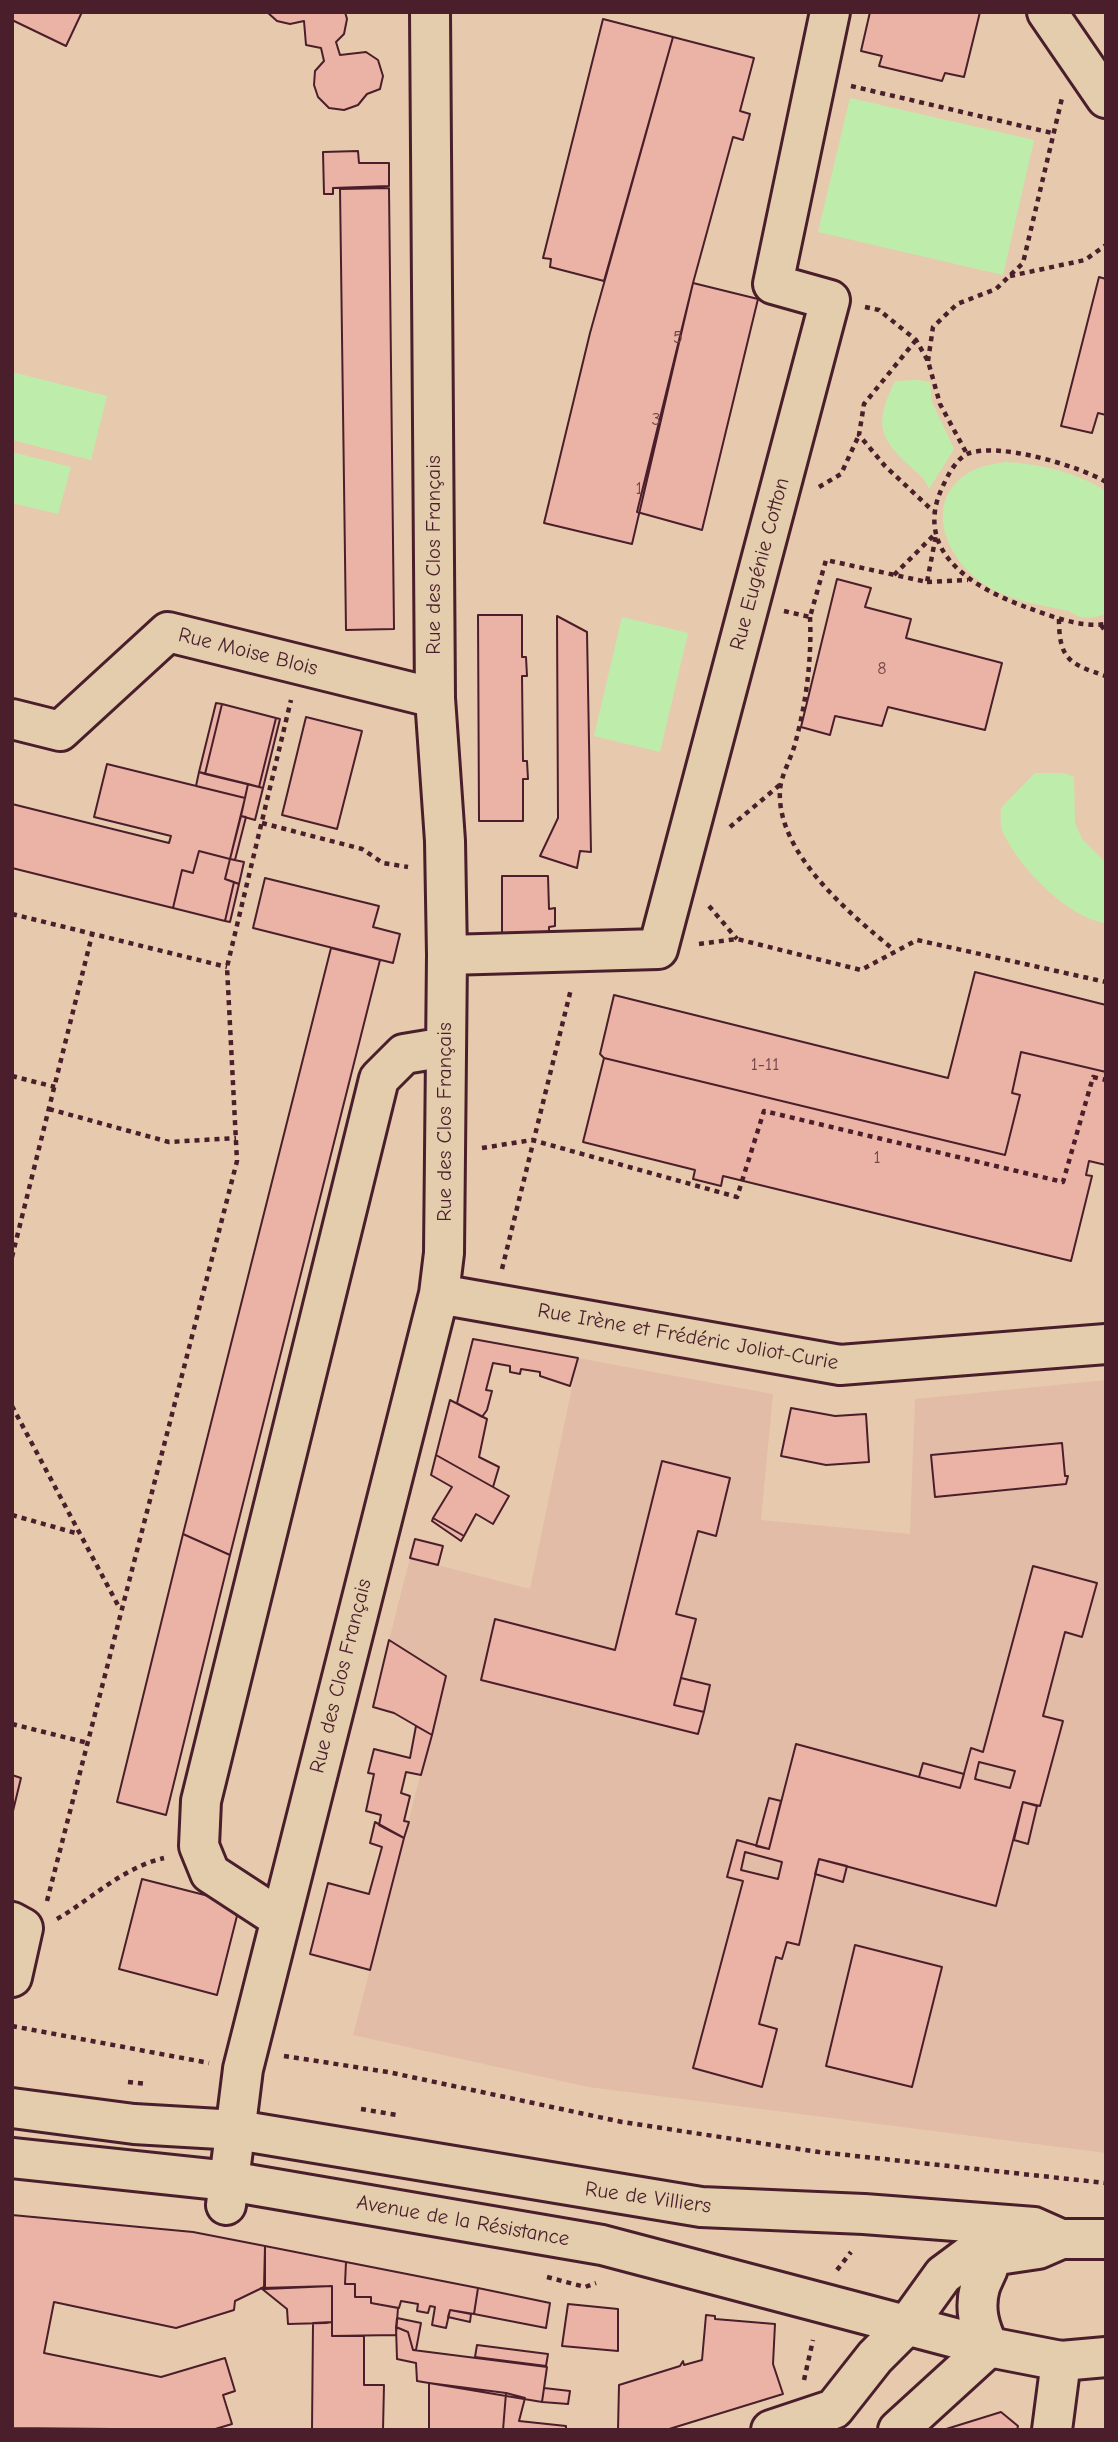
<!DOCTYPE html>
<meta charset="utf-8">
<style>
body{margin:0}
#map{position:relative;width:1118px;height:2442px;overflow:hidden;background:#e7caad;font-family:"Comic Neue",sans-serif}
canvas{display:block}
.frame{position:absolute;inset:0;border:14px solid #4a1f2b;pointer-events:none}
</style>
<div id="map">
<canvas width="1118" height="2442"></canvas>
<div class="frame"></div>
</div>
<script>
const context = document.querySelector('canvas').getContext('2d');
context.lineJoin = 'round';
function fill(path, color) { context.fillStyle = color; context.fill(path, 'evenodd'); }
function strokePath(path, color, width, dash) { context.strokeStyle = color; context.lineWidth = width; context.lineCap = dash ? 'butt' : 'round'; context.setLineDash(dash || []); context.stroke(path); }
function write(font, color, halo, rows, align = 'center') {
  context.font = font + ' "Comic Neue",sans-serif'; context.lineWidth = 6; context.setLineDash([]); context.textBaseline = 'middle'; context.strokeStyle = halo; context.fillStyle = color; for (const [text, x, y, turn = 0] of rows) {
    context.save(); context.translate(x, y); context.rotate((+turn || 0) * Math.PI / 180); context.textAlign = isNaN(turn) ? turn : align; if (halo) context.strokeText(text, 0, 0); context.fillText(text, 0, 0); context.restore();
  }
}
fill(new Path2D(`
 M578,1358L773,1394L761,1520L910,1534L915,1399L1106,1380V2153L588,2087L353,2035L446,1676L389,1640L410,1558L530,1589Z`), '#e2bca6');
fill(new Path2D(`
 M850,98L1034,140L1003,275L818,232Z
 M12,372L107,396L91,460L12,440Z
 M917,380L930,382L932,402L954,449L929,489C926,480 919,474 912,468C877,437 875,423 895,381Z
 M12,452L71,467L58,514L12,503Z
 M1006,462C1040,464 1078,473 1106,491V614C1092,618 1082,621 1069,611C1042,605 1011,601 987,586C947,562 920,501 970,472C980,466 994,464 1006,462Z
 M622,617L688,633L660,752L594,736Z
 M1035,773H1064L1074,777L1075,823L1082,839L1106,863V923C1068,919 1016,864 1002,830C1000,824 1001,815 1001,808Z`), '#beedab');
const building = new Path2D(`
 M12,12H82L66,46L12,20Z
 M267,12H345L347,19L344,34L336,42L340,55L366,52L378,60L383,76L380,89L367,94L358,105L344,110L329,108L318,97L314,85L315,71L324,61L321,48L306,45L304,21L290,24L277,21Z
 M870,12H980L964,77L945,73L942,81L879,66L882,56L861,51Z
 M603,19L673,37L604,281L550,267L551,259L543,258Z
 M673,37L754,58L740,111L750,114L743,140L733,137L693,283L632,544L544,523L590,333Z
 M358,151L359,163H389V186L333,188V194H324L323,152Z
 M389,188L394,629L346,630L340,189Z
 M1099,277L1106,279V415L1098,413L1092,433L1061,426Z
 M693,283L758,299L702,530L637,512Z
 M837,579L871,588L865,607L911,619L906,638L1002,663L985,730L888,707L882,726L835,716L830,735L801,727Z
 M478,615H522V657H526L527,676H522L523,761H527L528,779H523V821H479Z
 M557,616L587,632L591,852L580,851L577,868L540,856L558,818Z
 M216,703L222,704L205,774L199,772Z
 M222,704L276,718L259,787L205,774Z
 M306,717L362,731L337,829L282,815Z
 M276,718L280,719L263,788L259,787Z
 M107,764L245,798L230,859L199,851L193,873L182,870L173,908L12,868V804L169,843L171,836L94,817Z
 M199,772L248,784L245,798L196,786Z
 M248,784L263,788L255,820L241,816Z
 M241,816L246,817L235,860L230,859Z
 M199,851L230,859L225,879L234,882L225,921L173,908L182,870L193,873Z
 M230,859L244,862L239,884L225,879Z
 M502,876H548L549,909L555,908V926L549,927V939L502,940Z
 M265,878L379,906L373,927L400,934L393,963L253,928Z
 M234,882L239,884L230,922L225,921Z
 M331,948L380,960L230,1555L183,1534Z
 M975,972L1106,1005V1072L1021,1052L1012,1093L1020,1095L1005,1155L604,1058L600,1054L614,995L948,1078Z
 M1021,1052L1106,1072V1165L1089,1161L1086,1175L1092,1176L1071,1261L723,1176L721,1186L693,1179L695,1170L583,1142L604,1058L1005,1155L1020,1095L1012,1093Z
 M473,1339L578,1358L570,1386L540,1376V1372L521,1369L520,1374L510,1372V1366L493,1363L486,1390L492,1391L487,1410L482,1417L457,1403Z
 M450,1400L487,1419L479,1457L499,1467L493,1487L436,1455Z
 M791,1408L835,1416L866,1414L869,1462L826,1465L781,1456Z
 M1062,1443L1065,1476H1068L1066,1484L935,1497L931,1455Z
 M436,1455L509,1496L493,1524L476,1514L464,1536L433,1518L452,1487L431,1475Z
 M662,1461L730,1478L716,1536L698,1531L676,1614L696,1619L674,1705L704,1712L698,1734L481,1680L495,1619L615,1650Z
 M433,1518L464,1536L461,1541L432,1521Z
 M183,1534L230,1555L166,1815L117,1802Z
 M415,1539L443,1546L438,1565L410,1558Z
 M1033,1566L1097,1583L1082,1637L1065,1632L1043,1716L1063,1721L1040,1806L1023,1802L996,1906L819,1859L799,1945L787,1942L782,1959L776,1957L759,2024L777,2029L762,2087L693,2068L743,1881L727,1877L737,1840L769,1849L796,1744L960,1788L971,1748L983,1752ZM979,1762L1015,1771L1010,1788L975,1779ZM745,1852L782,1862L778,1879L741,1870Z
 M389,1640L446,1676L432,1735L394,1713L373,1707Z
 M681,1678L710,1685L704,1712L674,1705Z
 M416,1726L432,1735L421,1775L406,1772L401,1793L410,1796L404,1821L409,1822L404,1838L379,1825L381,1815L366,1811L374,1774L368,1773L374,1749L410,1758Z
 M923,1763L964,1774L960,1788L919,1777Z
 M12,1775L21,1778L12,1815Z
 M769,1798L781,1801L769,1849L756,1846Z
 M1023,1802L1037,1806L1028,1844L1014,1840Z
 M375,1822L404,1838L370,1970L310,1954L328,1883L369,1894L382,1847L370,1843Z
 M819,1859L847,1866L843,1882L815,1874Z
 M142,1879L240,1904L217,1995L119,1969Z
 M855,1945L942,1967L912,2087L826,2066Z
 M12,2215L193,2232L265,2246L264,2287L235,2301L234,2310L176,2328L54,2302L44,2353L161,2377L225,2358L235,2391L223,2395L232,2424L212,2430L12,2428Z
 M265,2246L346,2262L345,2284H355V2297H371V2303L398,2308L396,2335L332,2336V2286L265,2289Z
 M346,2262L478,2288L474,2314L450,2310L446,2328L432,2325L435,2307L430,2306L428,2313L417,2311L418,2304L401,2301L399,2308L371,2303V2297H355V2284H345Z
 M332,2286V2322L326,2323L288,2324L287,2309L261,2288Z
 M478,2288L550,2303L546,2328L474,2314Z
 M568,2304L618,2309V2351L562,2346Z
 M450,2310L471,2314L470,2322L448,2317Z
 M706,2315L715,2316V2319L775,2324L773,2364L783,2394L666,2430H618L619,2385L680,2366L683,2361L684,2365L702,2360Z
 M397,2318L421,2323L416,2350H413L408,2332L396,2327Z
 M332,2322V2336H364V2385H384L383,2430H312L313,2323Z
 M396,2327L408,2332L413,2350L547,2367L542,2402L417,2381L416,2363L397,2359Z
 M477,2345L548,2354L546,2366L475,2357Z
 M429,2383L506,2393L503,2430H429Z
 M544,2388L570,2391L568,2404L542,2402Z
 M506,2393L525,2398L519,2421L566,2426V2430H503Z
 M1001,2412L1018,2426L1017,2430H943Z`);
fill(building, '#ebb3a5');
strokePath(building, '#4a1f2b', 2);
const minor = new Path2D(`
 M1047,12L1106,98
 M12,719L60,731L168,632L435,698
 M447,955L658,949L830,300L773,284L830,12
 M439,1294L840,1365L1106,1344
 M279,1918L210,1873L199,1846L201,1801L379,1079L404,1054L446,1047
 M12,1922L23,1928L12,1977
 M226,2205L243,2069L439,1294L444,1253L447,955L445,841L435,698L430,12
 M771,2430L834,2409L875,2357L907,2325L943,2275L974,2252L991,2256
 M898,2430L989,2347
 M1052,2430L1061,2361`);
const major = new Path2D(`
 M12,2108L134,2124L237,2130L701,2207L864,2214L1034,2227L1061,2239
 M12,2158L229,2181L602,2245L989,2347L1061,2361L1106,2357
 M989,2347C979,2327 974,2309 980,2287C984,2275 990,2269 991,2256L1038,2249L1061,2239H1106`);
strokePath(minor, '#4a1f2b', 44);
strokePath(major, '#4a1f2b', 44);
strokePath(new Path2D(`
 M851,86L1052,133
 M1010,276L1085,260L1106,245
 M865,307L879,310L916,340L928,361L940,404L967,454
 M916,340L864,404L859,435L885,466L933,511
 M928,361L933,327L957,304L996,289L1023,263L1062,98
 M1106,482C1079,466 997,441 967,454C955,460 947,477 942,488C913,551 972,587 1023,606C1048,615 1079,628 1106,624
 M819,487L841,474L859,435
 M894,575L936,533
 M927,582L968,580
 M784,611L810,617L826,560L927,582L936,535
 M810,617C812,659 806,704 795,744C791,759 781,775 780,790C776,853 850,914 894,950
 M1059,619C1059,659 1069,664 1106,676
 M1101,625L1106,632
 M262,823L362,849L383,863L408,867
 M730,827L782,783
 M709,906L737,939
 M12,914L227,967
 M699,944L737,939L861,970L917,940L1106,982
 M12,1076L55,1087
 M49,1109L169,1142L236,1138
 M482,1148L532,1140L737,1197L764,1111L1063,1182L1093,1077L1106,1080
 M12,1257L92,935
 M502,1269L571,989
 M12,1406L120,1609
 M12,1515L79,1534
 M12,1724L88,1743
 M47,1901L237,1161L227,967L291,700
 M57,1919C93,1898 122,1868 164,1858
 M12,2026L209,2063
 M284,2056L388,2072L622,2122L819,2152L1106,2183
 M128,2082L147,2084
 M361,2109L397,2115
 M837,2270L851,2252
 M547,2277L585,2287L596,2283
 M804,2380L813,2340`), '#4a1f2b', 4.5, [5, 5]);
strokePath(minor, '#e4cdad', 38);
strokePath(major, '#e4cdad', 38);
write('18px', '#72444a', null, [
 ["5",678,338],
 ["3",656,420],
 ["1",639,489],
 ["8",882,669],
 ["1-11",765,1065],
 ["1",877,1158]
]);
write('21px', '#4a1f2b', '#e4cdad', [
 ["Rue des Clos Français",434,555,-90],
 ["Rue Eugénie Cotton",760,564,-75],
 ["Rue Moise Blois",248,652,14],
 ["Rue des Clos Français",445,1122,-90],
 ["Rue Irène et Frédéric Joliot-Curie",688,1337,10],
 ["Rue des Clos Français",341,1676,-76],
 ["Rue de Villiers",648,2198,8],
 ["Avenue de la Résistance",463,2221,10]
]);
</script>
